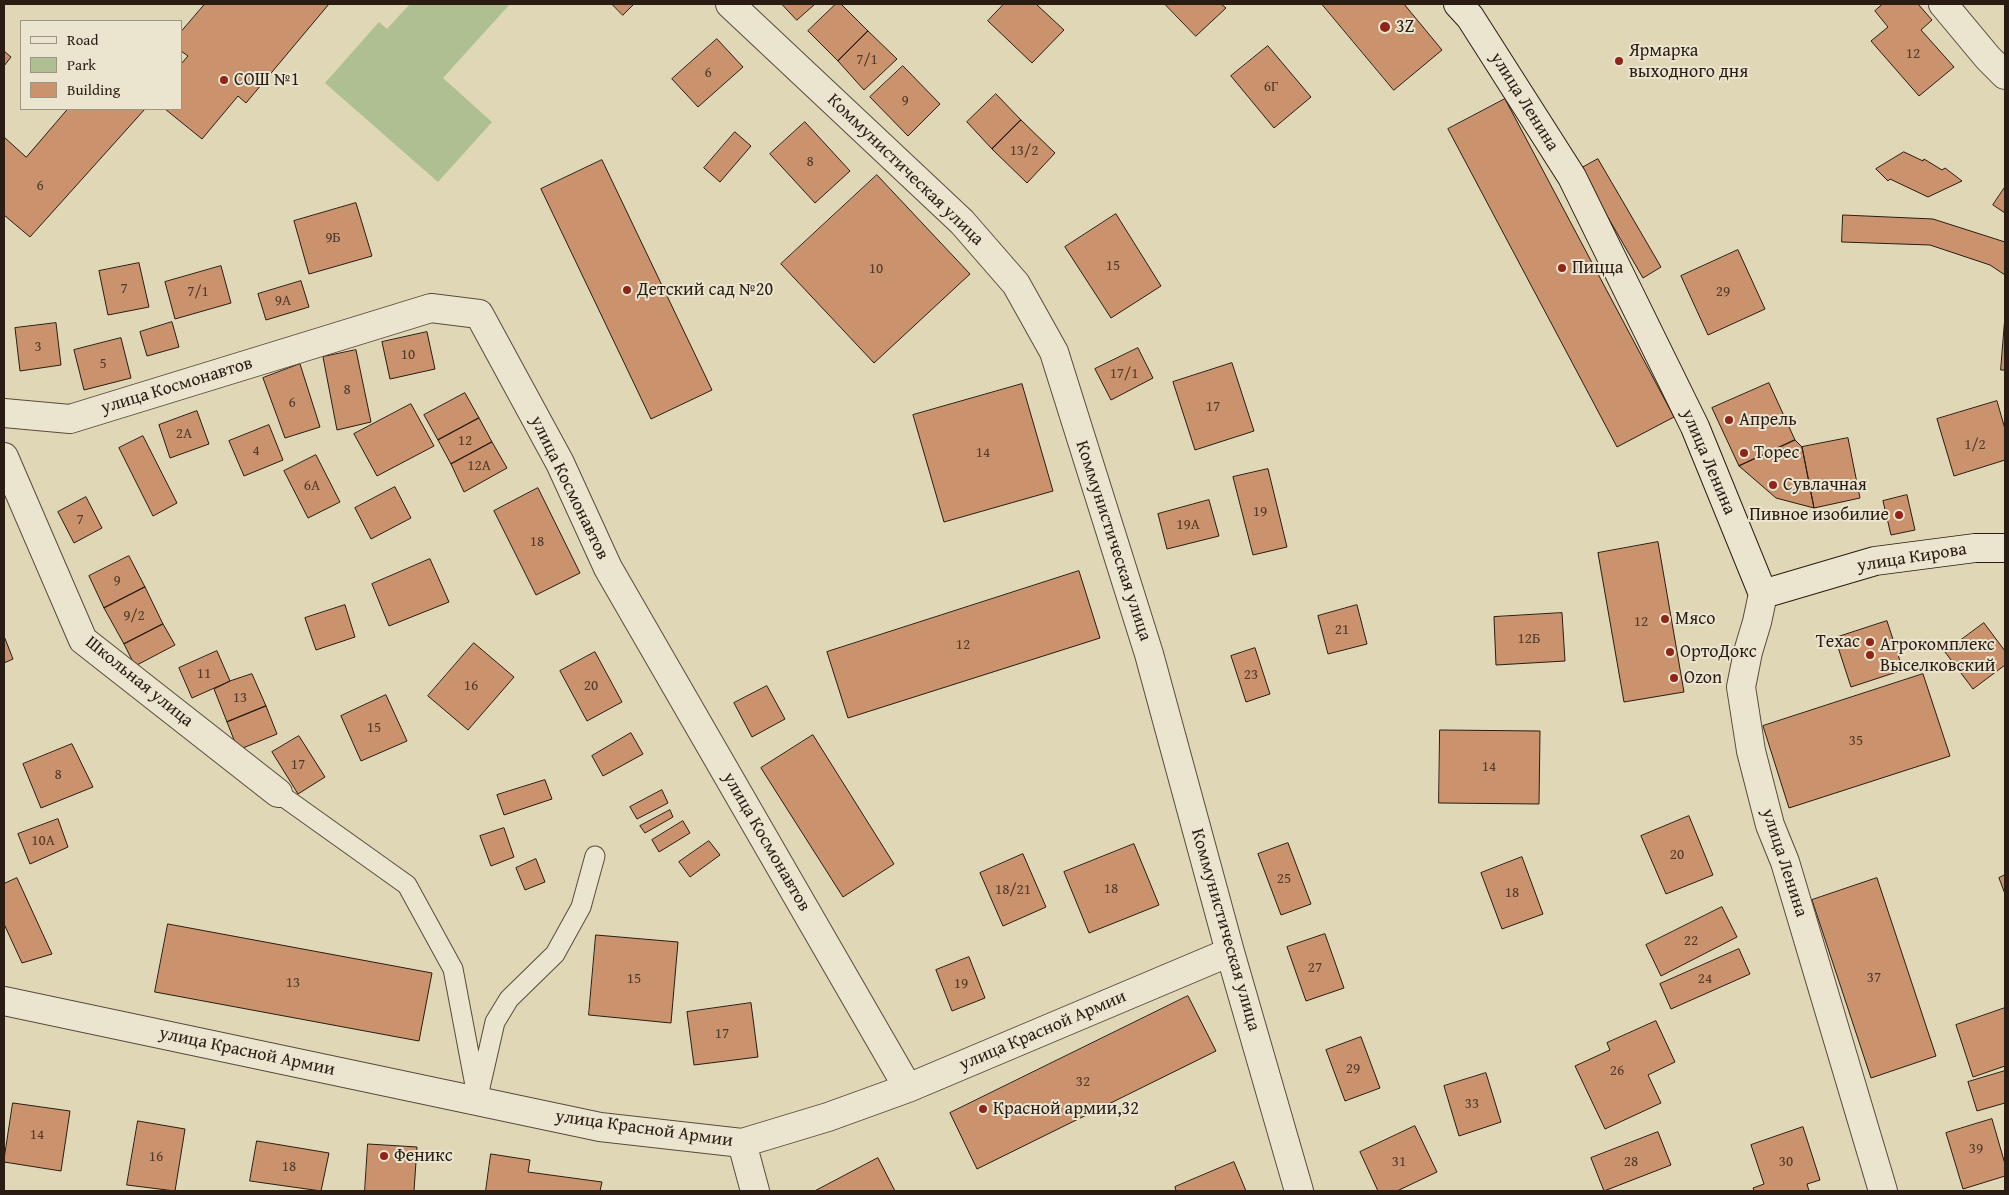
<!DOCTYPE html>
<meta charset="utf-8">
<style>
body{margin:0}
#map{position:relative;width:2009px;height:1195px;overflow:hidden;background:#e0d7b6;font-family:"Gentium Book Plus",serif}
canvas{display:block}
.frame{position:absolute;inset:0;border:5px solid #2a1c13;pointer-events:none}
.legend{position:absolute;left:20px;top:20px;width:162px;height:90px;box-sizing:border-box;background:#ebe5d0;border:1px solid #9e9584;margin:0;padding:6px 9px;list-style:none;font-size:15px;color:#2a1c13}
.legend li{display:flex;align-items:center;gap:10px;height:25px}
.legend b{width:25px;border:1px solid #9e9584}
</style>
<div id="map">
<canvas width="2009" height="1195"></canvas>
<div class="frame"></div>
<ul class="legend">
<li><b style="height:6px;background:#ebe5d0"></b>Road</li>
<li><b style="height:14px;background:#aebf91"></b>Park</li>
<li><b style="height:14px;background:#ca936d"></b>Building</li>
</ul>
</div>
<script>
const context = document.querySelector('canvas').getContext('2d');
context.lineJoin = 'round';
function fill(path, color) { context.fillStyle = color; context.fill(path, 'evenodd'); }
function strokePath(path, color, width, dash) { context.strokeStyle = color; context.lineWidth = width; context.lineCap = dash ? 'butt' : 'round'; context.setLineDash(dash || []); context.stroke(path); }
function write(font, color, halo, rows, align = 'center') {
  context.font = font + ' "Gentium Book Plus",serif'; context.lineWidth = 4; context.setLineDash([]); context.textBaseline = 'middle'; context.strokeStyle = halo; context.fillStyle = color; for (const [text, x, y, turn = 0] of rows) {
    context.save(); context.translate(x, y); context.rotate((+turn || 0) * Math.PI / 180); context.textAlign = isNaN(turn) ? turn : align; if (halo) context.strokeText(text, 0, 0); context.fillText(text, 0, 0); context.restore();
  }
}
fill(new Path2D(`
 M410,4H510L443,78L492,122L438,182L325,83L379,22L387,29Z`), '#aebf91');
const building = new Path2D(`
 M205,4H329L246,103L238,96L202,139L165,109H181V64L188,56L181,51V32Z
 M612,4H634L623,15Z
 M782,4H815L797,20Z
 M836,4H841L868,31L838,61L808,31Z
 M1004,4H1036L1064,30L1032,63L988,21Z
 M1165,4H1221L1226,8L1196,36Z
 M1322,4H1404L1442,50L1394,90Z
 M1883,4H1918L1932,20L1921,30L1954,67L1919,96L1871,41L1888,27L1875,11Z
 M868,31L897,59L864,90L838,61Z
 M717,39L743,67L698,107L672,79Z
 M1268,46L1311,97L1274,128L1231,76Z
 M4,51L11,57L4,66Z
 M903,66L940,104L908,136L870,97Z
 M996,94L1021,120L992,149L967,122Z
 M1505,99L1674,417L1617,447L1448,129Z
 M68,109H145L30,237L4,215V137L26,157Z
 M1021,120L1055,153L1027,183L992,149Z
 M805,122L850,171L815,203L770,154Z
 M735,132L751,146L720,182L704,168Z
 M1904,152L1923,161L1924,159L1942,170L1945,168L1962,181L1928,197L1890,179L1888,181L1876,169Z
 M1598,159L1661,267L1643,278L1580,169Z
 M602,160L712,390L651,419L541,189Z
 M877,175L970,274L874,363L781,264Z
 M2005,187V213L1993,205Z
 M356,203L372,256L309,274L294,221Z
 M1116,214L1161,286L1111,318L1065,247Z
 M1843,215L1933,219L2005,242V275L1990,265L1930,245L1842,242Z
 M1738,250L1765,309L1708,335L1681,276Z
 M139,263L149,307L108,315L99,271Z
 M221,266L231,303L175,319L165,282Z
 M301,281L309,307L266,320L258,294Z
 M2005,316V370H2001Z
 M172,322L179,347L147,356L140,332Z
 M56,323L61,365L20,371L15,328Z
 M427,332L435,369L390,379L382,342Z
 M121,338L131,378L84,390L74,350Z
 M1138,348L1153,378L1111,400L1095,369Z
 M356,350L371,422L337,430L323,357Z
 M1232,363L1254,431L1195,450L1173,382Z
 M300,364L320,427L285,438L263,378Z
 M1769,383L1795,440L1739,466L1712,408Z
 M1022,384L1053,491L944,522L913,415Z
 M465,393L479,418L438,440L424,415Z
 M1997,401L2005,429V460L1954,476L1937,419Z
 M411,404L434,446L377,476L354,434Z
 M197,411L209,444L170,458L159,425Z
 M479,418L492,442L451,464L438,440Z
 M269,425L283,460L244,476L229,441Z
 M143,436L177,503L153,516L119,448Z
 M1848,438L1860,498L1814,508L1802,447Z
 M1795,440L1802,447L1814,508L1776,498L1739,466Z
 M492,442L507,468L464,492L451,464Z
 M316,455L340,502L308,518L284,471Z
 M1268,469L1287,547L1253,555L1233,477Z
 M395,487L411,518L371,539L355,508Z
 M538,488L580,573L536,595L494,511Z
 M1907,495L1915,530L1891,535L1883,501Z
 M86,497L102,528L74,543L58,512Z
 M1209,500L1219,536L1167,549L1158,514Z
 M1658,542L1684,692L1624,702L1598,553Z
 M129,556L145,587L104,608L89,576Z
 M430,559L449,602L389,626L372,584Z
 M1079,571L1100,638L848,718L827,652Z
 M145,587L163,624L124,644L104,608Z
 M345,605L355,637L316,650L305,618Z
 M1357,605L1367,644L1328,654L1318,616Z
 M1562,613L1565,661L1496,665L1494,617Z
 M1887,621L1903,670L1851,687L1835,638Z
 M1984,623L2005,651V665L1973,689L1945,652Z
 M163,624L175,645L135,666L124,644Z
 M4,636L13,659L4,663Z
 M474,643L514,677L468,730L428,696Z
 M1255,648L1270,694L1246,702L1231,656Z
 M217,651L230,681L192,698L179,668Z
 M595,652L622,702L587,721L560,671Z
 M252,674L266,706L227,722L214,689L230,681Z
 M1923,674L1950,756L1789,808L1763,726Z
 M767,686L785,719L752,737L734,703Z
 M386,695L407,741L361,761L341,716Z
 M266,706L277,734L238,750L227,722Z
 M1440,730L1540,731L1539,804L1439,803Z
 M631,733L643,754L603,776L592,756Z
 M813,735L894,864L843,897L761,768Z
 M299,736L325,777L298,794L272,752Z
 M72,744L93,787L41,808L23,764Z
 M545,780L552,799L504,815L497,795Z
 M662,790L668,803L637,819L630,807Z
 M670,810L673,817L645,833L640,826Z
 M1689,816L1713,875L1666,894L1641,836Z
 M58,819L68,847L30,864L18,834Z
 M683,821L690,833L659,852L652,840Z
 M504,828L514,857L491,866L480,836Z
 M709,841L720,855L690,877L679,862Z
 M1288,843L1311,904L1281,915L1258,854Z
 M1134,844L1159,905L1089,933L1064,872Z
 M1023,854L1046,907L1003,926L980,873Z
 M1522,857L1543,914L1502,929L1481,873Z
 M536,859L545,882L525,890L516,868Z
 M2005,875V894L1999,878Z
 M17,878L52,954L22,963L4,924V884Z
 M1877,878L1936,1056L1871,1078L1812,900Z
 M1722,907L1737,937L1661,976L1646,945Z
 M168,924L432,973L419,1041L155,992Z
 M1325,934L1344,988L1306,1001L1287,947Z
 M596,935L678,942L671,1023L589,1015Z
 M1739,949L1750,974L1671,1009L1660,984Z
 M969,957L985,998L952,1011L936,970Z
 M1188,996L1216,1051L977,1169L950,1113Z
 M751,1003L758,1057L694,1065L687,1012Z
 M2005,1008V1066L1973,1077L1956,1025Z
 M1656,1021L1675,1062L1648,1075L1661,1103L1605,1129L1575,1066L1610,1050L1607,1043Z
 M1361,1037L1380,1088L1345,1101L1326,1050Z
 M2005,1071V1103L1977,1111L1968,1082Z
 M1486,1073L1501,1122L1459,1136L1444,1086Z
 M13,1103L70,1111L61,1171L4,1162Z
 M1992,1119L2005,1164V1176L1963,1189L1946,1133Z
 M138,1121L185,1129L175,1191L127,1185Z
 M1415,1126L1437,1172L1397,1191H1378L1360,1152Z
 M1803,1127L1820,1180L1807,1184L1809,1191H1754L1753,1188L1764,1184L1751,1145Z
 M1658,1132L1671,1165L1604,1191L1591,1158Z
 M257,1141L329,1153L321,1191L250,1181Z
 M368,1144L417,1147L414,1191H365Z
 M491,1154L530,1160L528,1172L602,1182L600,1191H486Z
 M878,1158L895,1191H815Z
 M1234,1162L1246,1191H1176L1175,1187Z`);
fill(building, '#ca936d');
strokePath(building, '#2a1c13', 1);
const service = new Path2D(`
 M278,793L407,885L453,969L478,1101
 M479,1092L495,1022L509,999L555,954L581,907L595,856`);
const minor = new Path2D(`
 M730,4L962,222L1016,284L1054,352L1149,654L1230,952L1299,1191
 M1943,4L1988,58L2005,75
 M4,413L70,419L431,308L479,314L560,463L608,568L908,1088
 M4,457L83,640L278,793
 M1763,594L1757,622L1748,652L1741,687L1751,751L1770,825L1785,862L1883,1191
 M4,1001L600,1127L742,1143L828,1117L908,1088L1230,952
 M742,1143L755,1191`);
const secondary = new Path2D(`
 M1458,4L1470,17L1572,177L1695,427L1763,594L1875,561L1975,548H2005`);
strokePath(service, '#584b3c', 21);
strokePath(minor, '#584b3c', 30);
strokePath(secondary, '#2a1c13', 30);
strokePath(service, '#ebe5d0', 19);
strokePath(minor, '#ebe5d0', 28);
strokePath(secondary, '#ebe5d0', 28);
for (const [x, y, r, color] of [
 [1385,27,6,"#8f2418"],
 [1619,61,5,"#8f2418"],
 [224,80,5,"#8f2418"],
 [1562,268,5,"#8f2418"],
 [627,290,5,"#8f2418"],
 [1729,420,5,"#8f2418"],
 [1744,453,5,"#8f2418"],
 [1773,485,5,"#8f2418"],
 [1899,515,5,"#8f2418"],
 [1665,619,5,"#8f2418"],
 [1870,642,5,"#8f2418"],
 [1670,652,5,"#8f2418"],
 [1870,655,5,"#8f2418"],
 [1674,678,5,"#8f2418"],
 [983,1109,5,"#8f2418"],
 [384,1156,5,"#8f2418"]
]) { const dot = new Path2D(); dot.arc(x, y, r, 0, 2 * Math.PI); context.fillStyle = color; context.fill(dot); strokePath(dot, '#ebe5d0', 2); }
write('15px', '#523a2a', null, [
 ["12",1913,54],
 ["7/1",867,60],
 ["6",708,73],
 ["6Г",1271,87],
 ["9",905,101],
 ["13/2",1024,151],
 ["8",810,162],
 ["6",40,186],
 ["9Б",333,238],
 ["15",1113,266],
 ["10",876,269],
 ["7",124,289],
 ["7/1",198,292],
 ["29",1723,292],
 ["9А",283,301],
 ["3",38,347],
 ["10",408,355],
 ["5",103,364],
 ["17/1",1124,374],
 ["8",347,390],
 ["6",292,403],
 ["17",1213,407],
 ["2А",184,434],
 ["12",465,441],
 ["1/2",1975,445],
 ["4",256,451],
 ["14",983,453],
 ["12А",479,466],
 ["6А",312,486],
 ["19",1260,512],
 ["7",80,520],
 ["19А",1188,525],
 ["18",537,542],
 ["9",117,581],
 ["9/2",134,616],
 ["12",1641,622],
 ["21",1342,630],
 ["12Б",1529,639],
 ["12",963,645],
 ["11",204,674],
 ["23",1251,675],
 ["16",471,686],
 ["20",591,686],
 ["13",240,698],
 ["15",374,728],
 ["35",1856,741],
 ["17",298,765],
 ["14",1489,767],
 ["8",58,775],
 ["10А",43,841],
 ["20",1677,855],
 ["25",1284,879],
 ["18",1111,889],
 ["18/21",1013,890],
 ["18",1512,893],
 ["22",1691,941],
 ["27",1315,968],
 ["37",1874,978],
 ["15",634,979],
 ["24",1705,979],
 ["13",293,983],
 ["19",961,984],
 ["17",722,1034],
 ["29",1353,1069],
 ["26",1617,1071],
 ["32",1083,1082],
 ["33",1472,1104],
 ["14",37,1135],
 ["39",1976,1149],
 ["16",156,1157],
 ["31",1399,1162],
 ["28",1631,1162],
 ["30",1786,1162],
 ["18",289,1167]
]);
write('18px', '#2a1c13', '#ebe5d0', [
 ["3Z",1396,27],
 ["Ярмарка",1629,51],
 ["выходного дня",1629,72],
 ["СОШ №1",234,80],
 ["Пицца",1572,268],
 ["Детский сад №20",637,290],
 ["Апрель",1739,420],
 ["Торес",1754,453],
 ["Сувлачная",1783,485],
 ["Пивное изобилие",1889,515,"right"],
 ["Мясо",1675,619],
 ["Техас",1860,642,"right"],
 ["Агрокомплекс",1880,645],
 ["Выселковский",1880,666],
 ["ОртоДокс",1680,652],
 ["Ozon",1684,678],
 ["Красной армии,32",993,1109],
 ["Феникс",394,1156]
], 'left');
write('18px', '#2a1c13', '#ebe5d0', [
 ["улица Ленина",1524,102,58],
 ["Коммунистическая улица",905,170,44],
 ["улица Космонавтов",177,386,-17],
 ["улица Ленина",1708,462,67],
 ["улица Космонавтов",569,488,64],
 ["Коммунистическая улица",1113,541,72],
 ["улица Кирова",1912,558,-9],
 ["Школьная улица",139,682,39],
 ["улица Космонавтов",766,842,60],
 ["улица Ленина",1784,863,72],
 ["Коммунистическая улица",1225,930,74],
 ["улица Красной Армии",1043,1031,-23],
 ["улица Красной Армии",247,1052,12],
 ["улица Красной Армии",644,1129,8]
]);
</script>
